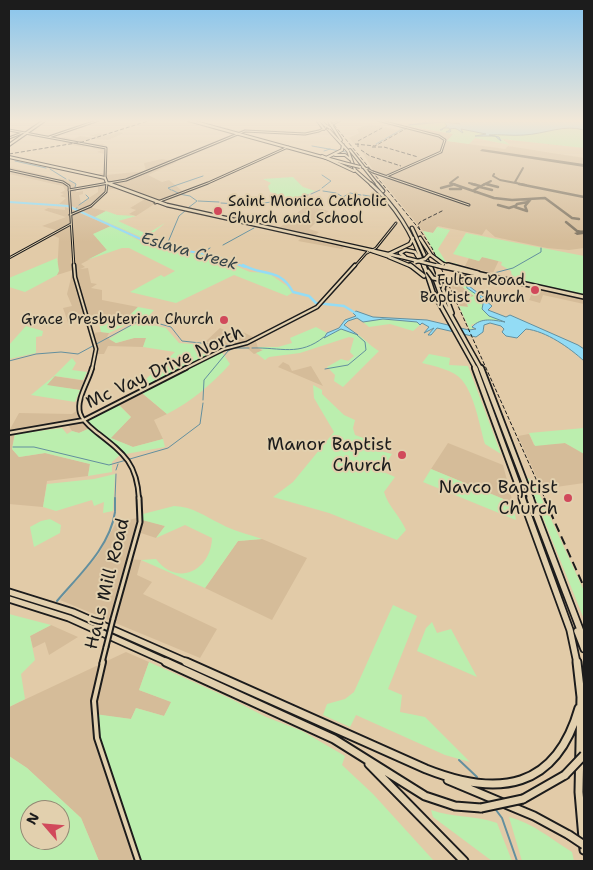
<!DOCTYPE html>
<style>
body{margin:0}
#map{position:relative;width:593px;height:870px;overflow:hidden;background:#e2cba8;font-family:"Shantell Sans",sans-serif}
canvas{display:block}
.frame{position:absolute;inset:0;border:10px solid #1c1c1c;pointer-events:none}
.north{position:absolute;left:20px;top:800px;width:50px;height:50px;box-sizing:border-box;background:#e2d0ae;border:1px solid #938874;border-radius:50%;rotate:297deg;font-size:14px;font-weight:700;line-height:20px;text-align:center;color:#1c1c1c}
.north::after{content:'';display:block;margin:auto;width:18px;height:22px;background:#d1495b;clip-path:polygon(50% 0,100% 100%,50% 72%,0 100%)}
</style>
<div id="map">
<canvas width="593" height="870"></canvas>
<div class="frame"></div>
<div class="north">N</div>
</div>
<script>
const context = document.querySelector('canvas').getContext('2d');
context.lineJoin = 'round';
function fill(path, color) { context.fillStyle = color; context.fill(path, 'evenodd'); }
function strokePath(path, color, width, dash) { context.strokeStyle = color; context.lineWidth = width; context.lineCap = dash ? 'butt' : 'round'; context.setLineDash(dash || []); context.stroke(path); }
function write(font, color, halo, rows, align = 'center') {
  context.font = font + ' "Shantell Sans",sans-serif'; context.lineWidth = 4; context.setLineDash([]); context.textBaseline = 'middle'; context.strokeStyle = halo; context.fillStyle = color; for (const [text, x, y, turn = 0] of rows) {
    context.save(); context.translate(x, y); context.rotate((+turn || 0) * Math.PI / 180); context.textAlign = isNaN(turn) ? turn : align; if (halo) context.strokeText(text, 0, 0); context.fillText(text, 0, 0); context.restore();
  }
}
fill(new Path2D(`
 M368,124L397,130L404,126L419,131L423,129L454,134L448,141L505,149L508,146L584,158V248L569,250L547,248L495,237L486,229L482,235L438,226L433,233L423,231L381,180L389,178L374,172L363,153L349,138L359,133L357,129Z
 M119,132L124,133L108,140L91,139L77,143L105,144L103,145L108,146L105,148L107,149L104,154L97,152L101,150L91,148L94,146L82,147L62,143L66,141L58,139H51L64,137L74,139L80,136L94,138L95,136H89L99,133L108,135Z
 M162,159L177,162L148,175L144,173L162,182L169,180L186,194L156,203L136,216L129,214L136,210L130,208L145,199L157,203L121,188L112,189L105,191L89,207L106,211L95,217L72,206L59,204L66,198L60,196L64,194L60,193L65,190L63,186L9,174V167L48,176L54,180L60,178L73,182L76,184V192L83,191V194L79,195L81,203L98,192V187L92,186L105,183V180H99L95,176L101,173L106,175L146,171L144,163Z
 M307,205L329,211L309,229L319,232L313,237L346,245L342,249L298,241L301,238L295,237L298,234L278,229Z
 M65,207L111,226L94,234L107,250L81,264L85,267L80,269L88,268L91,283L97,284L91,288L102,290V300L138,307L122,323L101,318L86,323L84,318L68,322L63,308L72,306L67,294L73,270L57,275L59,238L52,235L59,231L42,226L66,217L44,210L48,208L65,210Z
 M482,257L499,260L493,273L465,266L469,258L479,261Z
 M451,285H460L474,296L469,307L460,306Z
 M535,287L584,298V304L543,295L540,303L529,300Z
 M220,328L233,334L239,330L255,338L258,348L263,351L254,354L247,348L239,349L205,342Z
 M101,332L109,333L107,337L116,343L134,338H147L143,347L108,346L104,354H97L92,333Z
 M283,362L289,365L292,371L311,366L323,386L278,367Z
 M54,376L86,381L82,390L46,386Z
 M142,393L167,414L154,420L163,439L133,447L110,438L131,417L119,405Z
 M78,410L90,428L79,433L72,431L67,423L15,431L12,449L19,457L45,453L90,464L88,476L47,481L43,507L9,504V431L19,413L72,414Z
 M529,434L534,445L565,443L583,452L584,483L542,489L518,436Z
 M448,443L503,465L513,503L431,469Z
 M137,518L165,526L156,538L135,531L128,559L141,560L137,575L152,582L143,594L217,629L200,658L60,600L98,555L116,523Z
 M262,539L307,558L272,620L205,588L238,541Z
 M51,625L78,637L49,655L45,642L33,648L30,636Z
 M126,652L149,662L139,690L172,702L164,716L136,708L131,719L91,714L94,737L101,761L135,861H99L81,818L27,768L9,756V707Z`), '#d5bc99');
fill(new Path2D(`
 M431,120H456L526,128H584V148L502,139L510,145L475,138L469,144L447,141L453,134L408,126Z
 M293,177L303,187L315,191L306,195L303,202L270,192L268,186L271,183L263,179Z
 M106,211L117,215L136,216L118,221L147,234L165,223L147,238H143L95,217Z
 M111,226L152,247L214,257L250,272L268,273L287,286L292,293L287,296L234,275L176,303L130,292L161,275L164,277L175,271L129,248H122L87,260L107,250L93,234Z
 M437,227L450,230L438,249L446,262L458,264L456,266L439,262L423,231L433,233Z
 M466,233L584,256V296L519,282V278L512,276L511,271L501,265L502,262L482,257L479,261L453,254Z
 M57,258L59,271L57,275L25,292L9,287V278Z
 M460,285H466L481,299L484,311L506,322L485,320L471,325L473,330H470L459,306L468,307L465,298L474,296Z
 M138,307L154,310L145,320L130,323L109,333L101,332L98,319L122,323Z
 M383,319L417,322L420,325L413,331L390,324L369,327L363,322Z
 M143,323L166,328L179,343L206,345L210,354L150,386L144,381L175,352L143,347L146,338H134L116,343L109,339L132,325Z
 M26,326L43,331L42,336L36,337V353L9,359V345Z
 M316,327L327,333L324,337L341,329C361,331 365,343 379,351L343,387L334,381L335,375L327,367L341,359L348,361L354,356L350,352L354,338L349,337L300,353L269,357L265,360L256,353L263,350L258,347H278L292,343L290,338Z
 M221,351L230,364C211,385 192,401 167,414L142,393Z
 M429,354L450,358L449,365L468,366L501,454L485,444C479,424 475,396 462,380C454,370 434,366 422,363Z
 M72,358L76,363L72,370L87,372L83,380L55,376L47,385L80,390L75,402L31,395L54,376Z
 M313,385L322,390V394L344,415L355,420L353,428L355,435L369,440L387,441L381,451L392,454L381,471L395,477L384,492C388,506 400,516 406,530L397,540L329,513L273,497L293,482L334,432L314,398Z
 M119,405L131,417L111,438L133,447L163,439L165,447L120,455L112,462V472L88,476L90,464L45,453L19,457L12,449L15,434L62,428L67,434L72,431L79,433L90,428L84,421Z
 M584,428V454L565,443L535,446L529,433Z
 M431,469L513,503L516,520L423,482Z
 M115,474L113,511L103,513L104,502L94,506L92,500L56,511L43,507L47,484L94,479Z
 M527,478L533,480L584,591V619Z
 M174,506C194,507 204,516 221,524C233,531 248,534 262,539L238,541L205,588L141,560L156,559C177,587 211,571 212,538L185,525L156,538L165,526L142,520L143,514Z
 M50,519L61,525L60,533L34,547L30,527L41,521Z
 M393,605L417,616L388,689L402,695L400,712L425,717L470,762L445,755L356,715L350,727L323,715L327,704L345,699L354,692Z
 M9,614L51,625L30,636L35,660L21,674L25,699L9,707Z
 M432,622L437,633L451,629L477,677L417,651L426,628Z
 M149,662L231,699L266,717L302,731L345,756L342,765L373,794L434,861H141L101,746L95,714L131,719L136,708L164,716L171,702L139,690Z
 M9,756L27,768L81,818L99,861H9ZM30,810H60V840H30Z
 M431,810C453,818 475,815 497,823L512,861H492L433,817Z
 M509,817C533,823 551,839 572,852L574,861H522Z`), '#bbeeae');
const water = new Path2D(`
 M440,120H584V130C564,124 545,134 524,135C512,136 500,134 489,135L499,137L501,141L495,136H475L486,134L461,129L463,133C459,131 457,127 450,129L451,131L450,132H446L450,130L449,128H444L442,130H440L447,126L444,122L460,124L454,121L409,125Z
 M479,279L481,280L469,286L486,299L485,300L492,306L488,310L506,317L510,315L578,345L584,349V361C570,348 546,331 526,329L517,338L506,336L502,332L504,329L501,326L490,323L484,325L483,332L476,337L437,328L431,335H428L434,328L424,333L429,327L422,323L420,325L417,322L383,319L363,322L357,318L348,321L344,325L358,335L341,329L324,338L327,333L339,328L345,320L356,316L353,313L356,311L373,317L427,320L469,330L476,329L472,327C481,317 493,320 505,322L489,316L482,309L483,304L480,297L467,288L466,283Z`);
fill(water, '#93dcf5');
strokePath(water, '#638f9e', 1);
strokePath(new Path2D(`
 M385,139L406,127
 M376,144L383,140
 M312,146L346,152
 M324,151L330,149
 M15,161L46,168
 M50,169L66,179
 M322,175L331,181L322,188
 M69,180L76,184L75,187
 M171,190L168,188L203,176
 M172,190L178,193
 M323,191L336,193
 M179,194L190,196L197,201L188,208
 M311,194L320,190
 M338,194L343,197L350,193L361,195
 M363,195L381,198
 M198,201L219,202
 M283,201L308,195
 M221,203L237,204
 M240,204H253
 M256,204L279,201
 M79,205L89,198L86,195
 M75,209L77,208
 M223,245L254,228
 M166,247L179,216L185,211
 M202,253L210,248
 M494,273L513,268L541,252V248
 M234,348H249
 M252,348C281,347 299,357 324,337
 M9,361L36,354L61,352L78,354L137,322H153L171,327L182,341L228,346
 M325,369L348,365L366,350L365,342L357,335
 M203,400L204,380L228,351L234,348
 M13,447H34L109,465L168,448L200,424L203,403
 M116,470L118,464
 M115,499L116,474`), '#638f9e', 1);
strokePath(new Path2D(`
 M115,511V498
 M57,601C79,575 110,547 115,512
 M459,760L477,777
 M496,810L502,818L517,861`), '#638f9e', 2);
strokePath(new Path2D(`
 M9,202L68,206L156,246L212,255L245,267`), '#93dcf5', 2);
strokePath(new Path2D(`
 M243,265C261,276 280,267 293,292L309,296L316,303L344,306L357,314`), '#93dcf5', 2.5);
strokePath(new Path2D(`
 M494,174L493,176L500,180L526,185
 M469,183L477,185
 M517,183L515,182L523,168
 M486,184L491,185
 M456,185L450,183L458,177
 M483,185L491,181`), '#7f7462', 2);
strokePath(new Path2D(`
 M453,184L494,198L512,200L545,198L572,218L579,219
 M472,184L480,186
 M486,184L498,187
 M519,184L584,197
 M480,187L492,190
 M441,188L452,185
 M450,189H461
 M475,192L474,190L485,184
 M528,202L517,204L515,207L527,211L525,206L531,199
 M498,205L509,208L515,206
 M566,222L577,231L582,232`), '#7f7462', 2.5);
fill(new Path2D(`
 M482,149L584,164V167L480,151Z
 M584,230V234L577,235L574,233Z`), '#7f7462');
const minorFar4 = new Path2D(`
 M377,120L439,136L445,140L441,152L387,176
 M9,130L106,148L105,178
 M49,137L99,120
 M9,138L22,133
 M362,167L368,169
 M9,170L63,182L69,186L74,267
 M373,172L469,205
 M69,190L126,180L245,131L305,134L319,131L341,120
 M155,203L208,183L288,147
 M70,215L91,206L106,192L107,183
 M367,253L376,248L396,223
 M9,258L71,224
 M354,267L369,250`);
const minorFar3 = new Path2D(`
 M74,265L75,277L96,349L92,369
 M184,369L224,349L247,343L317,307L355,265`);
const minorFar2 = new Path2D(`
 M92,368C89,381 76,399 80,413C82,420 90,427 95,431C123,453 137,462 139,499
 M9,433L84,420L186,368`);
const minorFar1 = new Path2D(`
 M113,619L140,522L139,498
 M102,663L106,647`);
const minor = new Path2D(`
 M103,662L94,701L97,738L138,861`);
const majorFar2 = new Path2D(`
 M188,120L348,164
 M317,120L324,129
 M328,120L332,126
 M9,145L45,120
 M9,157L105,178L107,183L113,185`);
const majorFar1 = new Path2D(`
 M110,184L167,205L406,258`);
const major = new Path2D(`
 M444,267L477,274
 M476,273L584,297`);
const highwayFar5 = new Path2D(`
 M320,120L326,126
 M332,126L341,140
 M328,129L348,151L355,170L372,185
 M350,150L378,185
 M335,155H345L350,159
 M322,156L354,171
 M326,158L342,150L343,145`);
const highwayFar4 = new Path2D(`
 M371,184C397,207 413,234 424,267
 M377,184L383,191
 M412,228L430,267
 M420,238L431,255
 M372,251L390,257
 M389,254L410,244L413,238
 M389,257L413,267
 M405,257L400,253L406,250L415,252L418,257
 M443,264L453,267`);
const highwayFar3 = new Path2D(`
 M410,265L424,276
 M424,265L433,292L476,369
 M430,265L443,301L481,369
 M448,265L478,273
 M451,282L472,276L489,277
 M443,289L452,313`);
const highwayFar2 = new Path2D(`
 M475,368L523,499
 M481,368L531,499`);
const highwayFar1 = new Path2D(`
 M522,498L570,630L577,663
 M530,498L584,640
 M9,592L73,612L189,663
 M9,599L69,618L169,663
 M577,631L584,649`);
const highway = new Path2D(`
 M166,662L334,739L425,796L455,806L481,808
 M186,662L426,769C499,798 556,789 579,708
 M577,662L581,697L579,792L584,850
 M369,764L464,861
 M448,780L534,816L569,835
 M523,799L565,775`);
strokePath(minorFar4, '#1c1c1c', 3);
strokePath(minorFar3, '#1c1c1c', 5);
strokePath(minorFar2, '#1c1c1c', 6);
strokePath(minorFar1, '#1c1c1c', 7);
strokePath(minor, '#1c1c1c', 8);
strokePath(majorFar2, '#1c1c1c', 4);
strokePath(majorFar1, '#1c1c1c', 5);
strokePath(major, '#1c1c1c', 6);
strokePath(highwayFar5, '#1c1c1c', 4);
strokePath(highwayFar4, '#1c1c1c', 5);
strokePath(highwayFar3, '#1c1c1c', 6);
strokePath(highwayFar2, '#1c1c1c', 8);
strokePath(highwayFar1, '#1c1c1c', 9);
strokePath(highway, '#1c1c1c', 11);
strokePath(minorFar4, '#e2d0ae', 1);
strokePath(minorFar3, '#e2d0ae', 2);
strokePath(minorFar2, '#e2d0ae', 2.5);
strokePath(minorFar1, '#e2d0ae', 3);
strokePath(minor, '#e2d0ae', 4);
strokePath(majorFar2, '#e2d0ae', 2);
strokePath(majorFar1, '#e2d0ae', 2.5);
strokePath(major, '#e2d0ae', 3);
strokePath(highwayFar5, '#e2d0ae', 2);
strokePath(highwayFar4, '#e2d0ae', 2.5);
strokePath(highwayFar3, '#e2d0ae', 3);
strokePath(highwayFar2, '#e2d0ae', 4.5);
strokePath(highwayFar1, '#e2d0ae', 5.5);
strokePath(highway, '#e2d0ae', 7);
strokePath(new Path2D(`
 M330,120L420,230L432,248L545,499
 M355,144L375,146L407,128
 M358,147V141L382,128
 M372,147H384L418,157
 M361,150L370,156L401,166
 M9,154L82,142L151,120
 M420,230L418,225L420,222L444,210`), '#1c1c1c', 1, [4, 2]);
strokePath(new Path2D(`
 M544,498L584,587`), '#1c1c1c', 2, [9, 5]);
const minorBridgeFar1 = new Path2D(`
 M369,170L373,172`);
const minorBridge = new Path2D(`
 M106,647L113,619`);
const majorBridgeFar2 = new Path2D(`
 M348,164L360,167`);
const majorBridgeFar1 = new Path2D(`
 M406,258L442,267`);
const majorBridge = new Path2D(`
 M437,265L444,267`);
const highwayBridgeFar3 = new Path2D(`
 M327,126L330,128`);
const highwayBridgeFar2 = new Path2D(`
 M431,255L443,264
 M415,262L425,259L429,255`);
const highwayBridgeFar1 = new Path2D(`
 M428,271L433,278L450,281
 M443,289L444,285L450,282`);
const highwayBridge = new Path2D(`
 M565,775L584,755
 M481,808L523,799
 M569,835L584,845`);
strokePath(minorBridgeFar1, '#1c1c1c', 3, []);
strokePath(minorBridge, '#1c1c1c', 7, []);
strokePath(majorBridgeFar2, '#1c1c1c', 4, []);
strokePath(majorBridgeFar1, '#1c1c1c', 5, []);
strokePath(majorBridge, '#1c1c1c', 6, []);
strokePath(highwayBridgeFar3, '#1c1c1c', 4, []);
strokePath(highwayBridgeFar2, '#1c1c1c', 5, []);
strokePath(highwayBridgeFar1, '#1c1c1c', 6, []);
strokePath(highwayBridge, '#1c1c1c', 11, []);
strokePath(minorBridgeFar1, '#e2d0ae', 1);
strokePath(minorBridge, '#e2d0ae', 3);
strokePath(majorBridgeFar2, '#e2d0ae', 2);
strokePath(majorBridgeFar1, '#e2d0ae', 2.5);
strokePath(majorBridge, '#e2d0ae', 3);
strokePath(highwayBridgeFar3, '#e2d0ae', 2);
strokePath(highwayBridgeFar2, '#e2d0ae', 2.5);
strokePath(highwayBridgeFar1, '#e2d0ae', 3);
strokePath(highwayBridge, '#e2d0ae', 7);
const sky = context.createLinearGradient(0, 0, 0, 242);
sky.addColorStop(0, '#86c4ed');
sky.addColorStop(0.5, '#f2e8d8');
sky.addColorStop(1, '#f2e8d800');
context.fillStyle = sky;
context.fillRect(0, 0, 593, 242);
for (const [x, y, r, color] of [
 [218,211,5,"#d1495b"],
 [535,290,5,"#d1495b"],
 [224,320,5,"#d1495b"],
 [402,455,5,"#d1495b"],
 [568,498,5,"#d1495b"]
]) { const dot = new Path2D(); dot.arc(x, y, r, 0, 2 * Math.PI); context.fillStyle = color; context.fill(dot); strokePath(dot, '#e2d0ae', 2); }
write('15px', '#1c1c1c', '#e2d0ae', [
 ["Saint Monica Catholic",228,202,"left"],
 ["Church and School",228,219,"left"],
 ["Fulton Road",525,281],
 ["Baptist Church",525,298],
 ["Grace Presbyterian Church",214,320]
], 'right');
write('italic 16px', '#344247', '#e2d0ae', [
 ["Eslava Creek",189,252,16]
]);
write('18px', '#1c1c1c', '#e2d0ae', [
 ["Mc Vay Drive North",165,368,-25],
 ["Halls Mill Road",108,584,-76]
]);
write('18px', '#1c1c1c', '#e2d0ae', [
 ["Manor Baptist",392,445],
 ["Church",392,466],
 ["Navco Baptist",558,488],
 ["Church",558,509]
], 'right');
</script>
